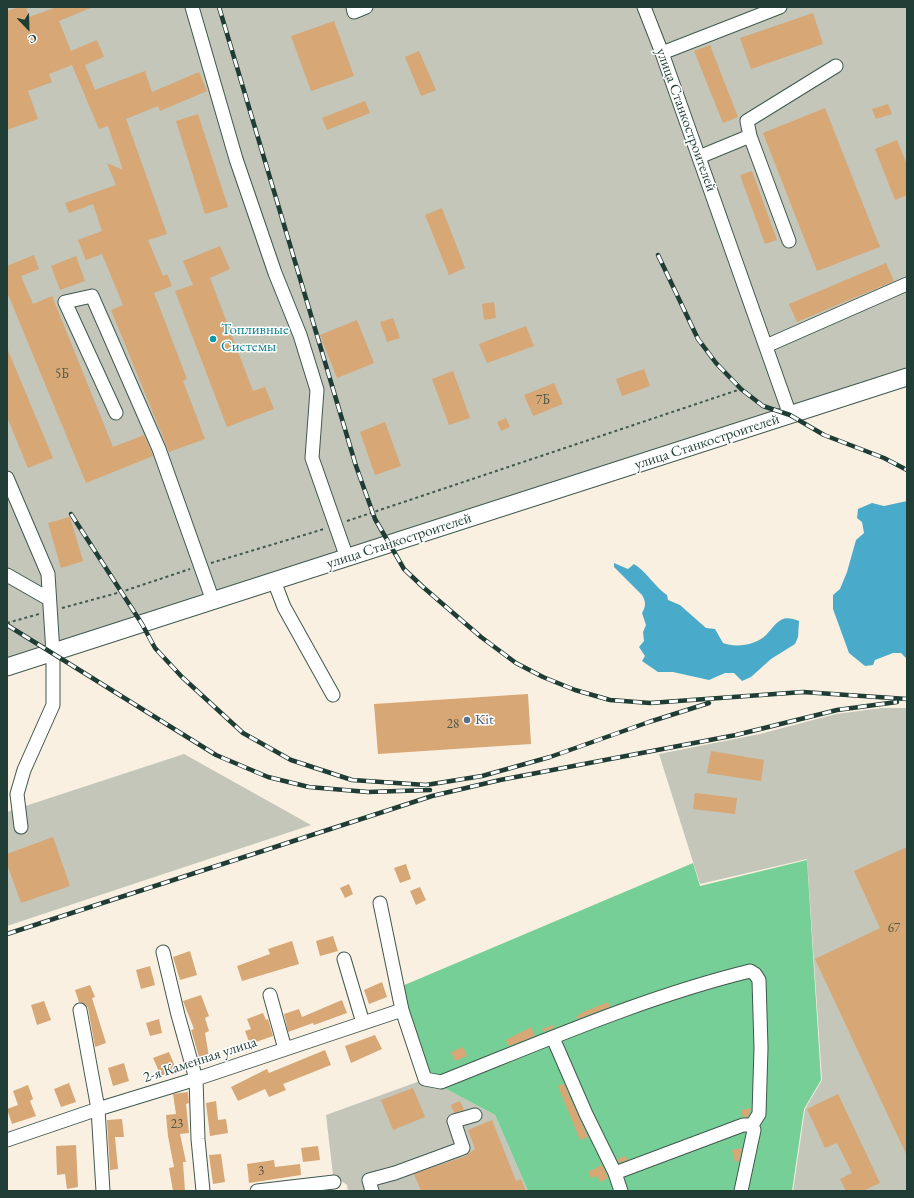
<!DOCTYPE html>
<meta charset="utf-8">
<style>
body{margin:0}
#map{position:relative;width:914px;height:1198px;overflow:hidden;background:#f9f0e1;font-family:"EB Garamond",serif}
canvas{display:block}
.frame{position:absolute;inset:0;border:8px solid #1f3d34;pointer-events:none}
.north{position:absolute;left:8px;top:8px;width:40px;height:40px;-webkit-text-stroke:3px #fff;paint-order:stroke;rotate:157deg;font-size:11px;font-weight:700;line-height:16px;text-align:center;color:#1f3d34}
.north::after{content:'';display:block;margin:auto;width:14px;height:18px;background:#1f3d34;clip-path:polygon(50% 0,100% 100%,50% 72%,0 100%)}
</style>
<div id="map">
<canvas width="914" height="1198"></canvas>
<div class="frame"></div>
<div class="north">С</div>
</div>
<script>
const context = document.querySelector('canvas').getContext('2d');
context.lineJoin = 'round';
function fill(path, color) { context.fillStyle = color; context.fill(path, 'evenodd'); }
function strokePath(path, color, width, dash) { context.strokeStyle = color; context.lineWidth = width; context.lineCap = dash ? 'butt' : 'round'; context.setLineDash(dash || []); context.stroke(path); }
function write(font, color, halo, rows, align = 'center') {
  context.font = font + ' "EB Garamond",serif'; context.lineWidth = 3; context.setLineDash([]); context.textBaseline = 'middle'; context.strokeStyle = halo; context.fillStyle = color; for (const [text, x, y, turn = 0] of rows) {
    context.save(); context.translate(x, y); context.rotate((+turn || 0) * Math.PI / 180); context.textAlign = isNaN(turn) ? turn : align; if (halo) context.strokeText(text, 0, 0); context.fillText(text, 0, 0); context.restore();
  }
}
fill(new Path2D(`
 M7,7H907V368L7,659Z
 M882,708H907V1191H793L805,1109L822,1080L807,859L700,884L659,754L760,734L836,714Z
 M184,754L311,825L7,926V812Z
 M420,1081H431L495,1115L528,1191H348L347,1185L333,1175L326,1115Z`), '#c3c6b9');
fill(new Path2D(`
 M807,860L821,1080L804,1109L792,1191H528L495,1115L431,1081L410,1023L402,986L693,863L700,886Z`), '#76cf96');
fill(new Path2D(`
 M907,501V659L901,653H893L875,660L873,665L865,666L849,653L833,609V595L840,589L847,572L856,540L864,533L862,522L857,518L858,509L872,503L884,506Z
 M614,563L628,569L634,564C647,572 654,586 667,595L668,600L680,605L706,628L715,629L723,643C736,648 756,645 766,635C777,623 781,613 799,621L798,637L795,644L771,659L751,677L742,681L734,673H725L709,680L673,672H658L642,661L645,656L639,647L644,641L643,632L646,625L642,613C646,606 646,602 642,595L614,567Z`), '#4aaac9');
fill(new Path2D(`
 M19,7H26L29,17L57,7H93L59,21L71,51L97,40L104,57L85,65L95,90L145,71L152,92L199,72L207,91L160,111L158,106L126,119L167,234L148,240L163,276L167,274L172,286L154,293L187,379L183,381L205,439L169,452L111,310L123,305L102,254L86,260L78,240L102,231L93,204L69,213L65,203L116,185L107,163L123,170L108,126L99,129L72,65L49,74L52,82L28,91L38,119L7,130V11Z
 M813,13L823,44L751,69L740,38Z
 M334,21L354,76L311,91L291,36Z
 M710,45L738,117L723,123L694,51Z
 M419,51L436,90L421,96L405,57Z
 M365,101L370,113L327,130L322,118Z
 M888,104L892,114L876,119L872,109Z
 M825,108L880,247L817,271L763,133Z
 M198,114L228,207L205,214L176,121Z
 M897,140L907,165V195L895,200L875,149Z
 M752,171L777,240L765,244L740,175Z
 M442,208L465,268L449,275L425,215Z
 M220,246L230,269L210,278L253,391L265,387L274,409L227,427L175,291L193,285L183,261Z
 M34,255L39,269L21,276L33,304L52,296L113,447L144,435L153,456L86,483L7,292V266Z
 M76,256L85,281L60,290L51,266Z
 M886,263L894,281L797,322L789,304Z
 M494,302L496,318L484,320L482,304Z
 M393,318L400,338L387,342L380,322Z
 M357,320L374,363L337,378L320,335Z
 M526,326L534,346L487,363L479,344Z
 M7,348L53,458L28,468L7,417Z
 M644,369L650,386L622,396L616,379Z
 M453,371L470,418L449,425L432,379Z
 M554,383L563,404L533,416L524,395Z
 M506,418L510,427L501,431L497,422Z
 M385,422L401,466L375,475L360,432Z
 M70,517L83,561L61,568L48,523Z
 M528,694L531,744L378,754L374,704Z
 M711,751L764,760L761,781L707,773Z
 M695,793L737,798L735,814L693,809Z
 M53,837L70,886L21,903L7,864V854Z
 M907,847V1156L815,959L880,928L854,871Z
 M406,864L411,879L400,883L394,868Z
 M349,884L353,894L345,898L340,888Z
 M420,887L426,900L416,905L410,891Z
 M333,936L338,951L320,956L316,941Z
 M292,941L299,964L242,981L237,966L270,954L268,949Z
 M190,951L197,975L180,980L173,957Z
 M150,966L155,985L141,989L136,970Z
 M382,982L387,997L369,1004L364,990Z
 M90,985L95,997L92,998L106,1043L95,1047L88,1008L86,1005L79,1002L75,990Z
 M201,995L209,1016L205,1018L209,1031L205,1033L209,1057L200,1060L191,1030L194,1029L183,1001Z
 M342,1000L347,1013L314,1025L313,1023L288,1032L284,1014L299,1009L302,1017Z
 M44,1001L51,1020L37,1025L31,1005Z
 M608,1002L610,1007L577,1019L576,1017L583,1012Z
 M263,1013L266,1020L268,1019L273,1036L250,1044L245,1031L251,1029L247,1019Z
 M159,1019L162,1033L150,1036L146,1023Z
 M553,1025L554,1028L543,1032L542,1029Z
 M531,1027L535,1036L509,1046L506,1040Z
 M375,1035L382,1049L351,1063L345,1046Z
 M463,1047L467,1056L455,1061L451,1052Z
 M325,1050L331,1065L283,1084L286,1090L269,1097L265,1089L238,1101L231,1087L267,1069L269,1073Z
 M169,1052L176,1069L161,1076L153,1058Z
 M124,1063L129,1081L113,1086L108,1068Z
 M69,1083L76,1102L61,1107L54,1089Z
 M563,1084H564L588,1137L580,1140L558,1086Z
 M28,1085L33,1099L30,1101L36,1116L12,1124L7,1109L18,1105L13,1091Z
 M413,1088L425,1117L393,1130L381,1100Z
 M188,1092L189,1103L186,1104L189,1133L180,1134L186,1162H183L185,1191H173L169,1168L174,1167L168,1136L166,1115L176,1114L173,1094Z
 M838,1094L880,1183L863,1191H846L840,1179L852,1173L837,1143L825,1148L807,1109Z
 M216,1101L218,1120L226,1119L228,1133L210,1136L206,1103Z
 M460,1101L464,1110L454,1113L451,1105Z
 M751,1108L748,1117H743L741,1110Z
 M122,1119L124,1137H115L118,1169L110,1170L107,1120Z
 M492,1120L516,1181L521,1179L526,1191H421L414,1174L466,1156L475,1149L468,1130Z
 M76,1145L78,1187L67,1189L65,1174L57,1175L56,1146Z
 M318,1146L320,1160L303,1162L301,1148Z
 M742,1148L739,1161L735,1162L732,1150Z
 M221,1154L225,1182L213,1184L209,1155Z
 M626,1156L627,1160L619,1163L617,1159Z
 M274,1160L275,1167L300,1164L301,1175L249,1183L247,1164Z
 M602,1165L608,1178L600,1182L597,1176L591,1178L588,1172Z`), '#d7a776');
const minor = new Path2D(`
 M192,7L236,159L275,273L300,335L317,390L312,458L347,558
 M353,7L354,12L366,7
 M644,7L662,53L790,415
 M662,53L780,7
 M750,136L747,121L836,66
 M699,157L750,136L789,241
 M766,346L907,284
 M116,413L65,302L92,296L159,449L213,601
 M7,478L48,574L53,653V705L24,770L17,794L21,827
 M7,575L49,599
 M274,581L284,607L333,695
 M380,903L402,1010L425,1079L441,1082C542,1042 644,997 750,971L755,974L759,980L761,1048L759,1114L752,1125H743L615,1173L586,1114L553,1038
 M163,952L178,1015L196,1079L198,1139L203,1191
 M344,959L363,1023
 M270,995L285,1049
 M80,1010L98,1109L103,1191
 M7,1140L98,1109L196,1079L402,1010
 M615,1173L621,1191
 M257,1191L334,1182
 M372,1191L369,1180L395,1173L463,1148L454,1121L475,1115
 M741,1191L754,1130L752,1125`);
const major = new Path2D(`
 M7,667L907,377`);
strokePath(minor, '#40584e', 15);
strokePath(major, '#40584e', 19);
strokePath(new Path2D(`
 M347,521L741,389
 M211,563L324,529
 M62,608L121,592L190,569
 M7,623L39,614`), '#40584e', 2, [3, 3]);
strokePath(minor, '#fff', 13);
strokePath(major, '#fff', 17);
const rail = new Path2D(`
 M219,7L356,466L375,519L404,569L423,587L481,637L516,663L543,677L575,690L610,700L650,703L803,692L907,699
 M658,255L698,339L716,363L741,389L763,406L790,415L824,435L884,458L907,470
 M71,514L142,624L155,648L182,677L243,733L291,760L352,780L426,785L482,776L550,757L649,722L709,703
 M7,625L216,755L268,777L309,787L368,792L430,790
 M7,934L432,796L500,780L736,735L837,710L897,702`);
strokePath(rail, '#1f3d34', 4.5);
strokePath(rail, '#fff', 3, [9]);
for (const [x, y, r, color] of [
 [213,339,4,"#0f9aa8"],
 [467,720,4,"#5c6f8a"]
]) { const dot = new Path2D(); dot.arc(x, y, r, 0, 2 * Math.PI); context.fillStyle = color; context.fill(dot); strokePath(dot, '#fff', 1.5); }
write('13px', '#4d5844', null, [
 ["5Б",62,374],
 ["7Б",543,400],
 ["28",453,724],
 ["67",894,928],
 ["23",177,1124],
 ["3",261,1171]
]);
write('15px', '#1f3d34', '#fff', [
 ["улица Станкостроителей",686,120,70],
 ["улица Станкостроителей",707,442,-18],
 ["улица Станкостроителей",399,541,-18],
 ["2-я Каменная улица",200,1060,-18]
]);
write('15px', '#0d838f', '#fff', [
 ["Топливные",221,330],
 ["Системы",221,347]
], 'left');
write('15px', '#4e5e75', '#fff', [
 ["Kit",475,720]
], 'left');
</script>
